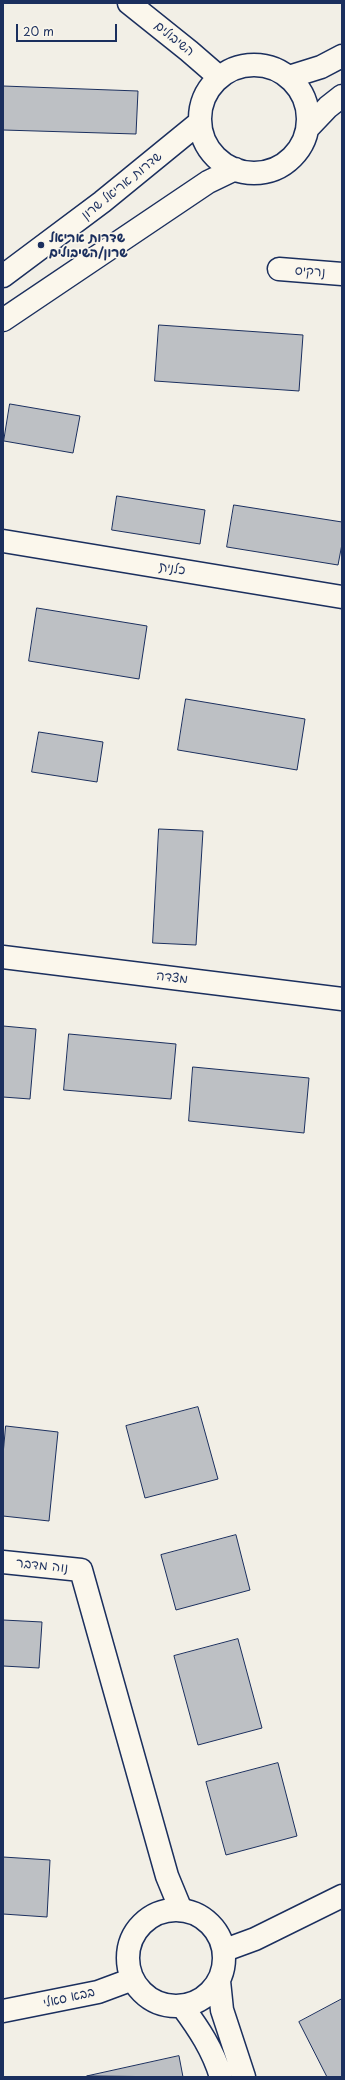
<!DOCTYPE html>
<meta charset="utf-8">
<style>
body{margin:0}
#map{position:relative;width:345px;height:2080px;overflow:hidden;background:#f2efe6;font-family:"Playpen Sans",sans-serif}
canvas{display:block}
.frame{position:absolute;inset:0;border:4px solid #1b2f5e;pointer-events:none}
.scale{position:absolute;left:16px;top:24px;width:101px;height:18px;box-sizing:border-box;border:2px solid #1b2f5e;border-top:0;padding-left:5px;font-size:12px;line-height:14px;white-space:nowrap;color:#1b2f5e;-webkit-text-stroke:3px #fbf7ec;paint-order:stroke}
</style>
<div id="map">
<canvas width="345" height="2080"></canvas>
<div class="frame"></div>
<div class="scale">20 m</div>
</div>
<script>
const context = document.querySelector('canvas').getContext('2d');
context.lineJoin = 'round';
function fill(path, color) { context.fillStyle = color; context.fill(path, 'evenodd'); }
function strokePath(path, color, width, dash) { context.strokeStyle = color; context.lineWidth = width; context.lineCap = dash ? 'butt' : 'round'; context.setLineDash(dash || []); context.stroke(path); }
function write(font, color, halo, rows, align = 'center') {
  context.font = font + ' "Playpen Sans","Playpen Sans Hebrew",sans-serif'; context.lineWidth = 3.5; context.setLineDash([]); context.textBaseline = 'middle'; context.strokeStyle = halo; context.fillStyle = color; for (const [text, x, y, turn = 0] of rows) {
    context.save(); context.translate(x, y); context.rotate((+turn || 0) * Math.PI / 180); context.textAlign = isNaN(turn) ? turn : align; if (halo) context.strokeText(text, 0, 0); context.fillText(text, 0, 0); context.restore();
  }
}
const building = new Path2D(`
 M3,86L138,91L136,134L3,130Z
 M159,325L303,335L299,391L155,381Z
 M10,404L80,416L73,453L4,441Z
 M117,496L205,510L200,544L112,530Z
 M234,505L342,522V544L338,565L227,547Z
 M37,608L147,626L139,679L29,661Z
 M186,699L305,719L297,770L178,750Z
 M39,732L103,742L97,782L32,772Z
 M159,829L203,831L196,945L153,943Z
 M3,1026L36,1029L30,1099L3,1097Z
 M69,1034L176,1044L171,1099L64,1090Z
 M193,1067L309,1078L304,1133L189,1121Z
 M198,1407L218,1479L145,1498L126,1426Z
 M6,1426L58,1432L49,1521L3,1516V1455Z
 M236,1535L250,1590L176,1610L161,1555Z
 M3,1620L42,1622L39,1668L3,1666Z
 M238,1639L262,1728L198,1745L174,1656Z
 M278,1763L297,1836L226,1855L206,1782Z
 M3,1857L50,1860L47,1917L3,1914Z
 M342,1999V2077H327L299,2022Z
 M179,2056L183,2077L87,2076Z`);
fill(building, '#bdc0c4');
strokePath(building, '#1b2f5e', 1);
const minor = new Path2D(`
 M129,3L189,51L219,77
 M200 119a54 54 0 1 1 108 0a54 54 0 1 1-108 0Z
 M289,77L321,67L342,56
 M308,128L328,107L342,96
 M279,269L342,274
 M3,276L102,202L200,122
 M3,320L208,182L235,169
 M3,541L342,597
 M3,957L342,999
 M3,1562L81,1570L167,1876L181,1910
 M225,1950L255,1939L342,1896`);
const major = new Path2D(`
 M128 1958a48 48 0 1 1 96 0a48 48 0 1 1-96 0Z
 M219,1981L222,2010L244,2077
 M182,2006C199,2029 213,2050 221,2077
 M3,2011L98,1992L133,1979`);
strokePath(minor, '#1b2f5e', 25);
strokePath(major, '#1b2f5e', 25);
strokePath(minor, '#fbf7ec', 22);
strokePath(major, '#fbf7ec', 22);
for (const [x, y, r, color] of [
 [41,245,4,"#1b2f5e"]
]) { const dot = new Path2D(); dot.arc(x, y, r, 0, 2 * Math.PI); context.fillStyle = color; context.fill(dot); strokePath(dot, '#fbf7ec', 1.5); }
write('13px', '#1b2f5e', '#fbf7ec', [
 ["השיבולים",174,39,39],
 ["שדרות אריאל שרון",122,186,-39],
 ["נרקיס",310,272,4],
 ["כלנית",172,569,9],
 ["מצדה",172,978,7],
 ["נוה מדבר",42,1566,6],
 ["בבא סאלי",69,1998,-13]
]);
write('bold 13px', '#1b2f5e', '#fbf7ec', [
 ["שדרות אריאל",49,238],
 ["שרון/השיבולים",49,253]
], 'left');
</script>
